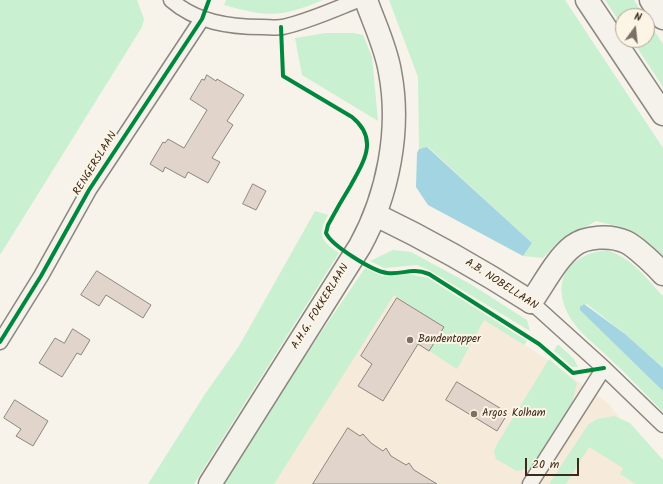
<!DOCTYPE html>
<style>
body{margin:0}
#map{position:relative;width:663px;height:484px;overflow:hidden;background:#f7f3ea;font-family:Kalam,sans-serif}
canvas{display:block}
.north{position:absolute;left:615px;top:8px;width:40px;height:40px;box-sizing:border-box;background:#fcf5e5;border:1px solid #afa495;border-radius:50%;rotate:15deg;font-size:11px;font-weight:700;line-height:16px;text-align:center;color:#3b2a1e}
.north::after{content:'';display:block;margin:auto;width:14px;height:18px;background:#7d7065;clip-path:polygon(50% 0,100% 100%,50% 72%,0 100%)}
.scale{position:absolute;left:525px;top:458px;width:54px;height:18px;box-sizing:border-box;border:2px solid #3b2a1e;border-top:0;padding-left:5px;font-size:12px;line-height:14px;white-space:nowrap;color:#3b2a1e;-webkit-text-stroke:3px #fcf5e5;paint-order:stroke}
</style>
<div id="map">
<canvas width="663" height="484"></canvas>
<div class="north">N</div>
<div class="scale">20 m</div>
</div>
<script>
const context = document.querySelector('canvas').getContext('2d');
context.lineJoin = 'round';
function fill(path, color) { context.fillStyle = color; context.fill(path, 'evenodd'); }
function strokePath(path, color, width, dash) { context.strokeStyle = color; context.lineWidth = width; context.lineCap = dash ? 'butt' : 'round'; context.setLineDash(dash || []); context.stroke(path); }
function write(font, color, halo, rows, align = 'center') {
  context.font = font + ' Kalam,sans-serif'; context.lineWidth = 4; context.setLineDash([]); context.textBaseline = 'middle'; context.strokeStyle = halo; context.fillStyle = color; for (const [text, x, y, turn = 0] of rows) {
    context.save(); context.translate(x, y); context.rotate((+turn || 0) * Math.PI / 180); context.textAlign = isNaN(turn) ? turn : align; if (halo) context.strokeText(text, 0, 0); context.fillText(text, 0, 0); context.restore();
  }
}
fill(new Path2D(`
 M399,278L431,282L558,367L609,404L663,475V484H267Z`), '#f6eadb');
fill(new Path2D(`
 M0,0H137L144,19L142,27L0,255Z
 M226,0H323C280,18 268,17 224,5Z
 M389,0H565L663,148V260L641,236L625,228L596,221L556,244L543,258L523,256L532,243L428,147L419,149L418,77Z
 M605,0H634L644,16H623V27Z
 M647,20L663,44V87L632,40H647Z
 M326,33H354L363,35L372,57L378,121L302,75L295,38Z
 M315,211L328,215C317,235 321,241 339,253L194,484H148L205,394L239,346Z
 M393,250L411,252L472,285L527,320L530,331L429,270L417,265L384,268L370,261Z
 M607,250C633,259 645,277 663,296V368L625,334L587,304L582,305L663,391V412C645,394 628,375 609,358C596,345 578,332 569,316C550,280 569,254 607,250Z
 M365,268L382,276L408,274L428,278L527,341L524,345L484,320L457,369L429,351L444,327L394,295L274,484H221L275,400Z
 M557,345H559L574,359L578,367H572L554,351Z
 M549,359L577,383L572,404L531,468L517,471L496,459L494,451L497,444Z
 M614,416L630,423L663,460V484H636L620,474L623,468L589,447L566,484H549L588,425L597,419Z`), '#c9f0d1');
fill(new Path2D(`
 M427,147L532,243L523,256L428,205L416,187L417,153L419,149Z
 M584,304L625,334L663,368V391L580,310V307Z`), '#a2d4e2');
const building = new Path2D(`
 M207,75L216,81L217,79L244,95L227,121L233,125L212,158L220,162L208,183L188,172L185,178L165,167L163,172L150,164L163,142L165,143L168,139L184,148L207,110L190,99L202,79L204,80Z
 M253,184L266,191L256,210L243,204Z
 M97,271L151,305L143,318L106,295L99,306L81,295Z
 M397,298L444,327L429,351L418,344L383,401L358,386L372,364L361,356Z
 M73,329L90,340L81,355L77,353L62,377L39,363L55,338L64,343Z
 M457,382L508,413L497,431L446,400Z
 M15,400L48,421L33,446L16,436L21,429L4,418Z
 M348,428L360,436L363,434L371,443L383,451L386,448L391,456L406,465L409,463L414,470L437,484H313Z`);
fill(building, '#e0d4cb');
strokePath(building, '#8b867f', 1);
const street = new Path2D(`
 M171,0C196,22 229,27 262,27C269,27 276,28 283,27C309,21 333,10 358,0
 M531,302L604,368L663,425
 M0,342L41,276L89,190L202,19
 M530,484L604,368`);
const primary = new Path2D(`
 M376,215C430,241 481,270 531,302
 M210,484L360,246C388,195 401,130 390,72C386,47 374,23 366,0`);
const highway = new Path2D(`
 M587,0L663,114
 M651,0L663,18
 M531,302C544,284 556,259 573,246C586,236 611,235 626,242C635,246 656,266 663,274`);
strokePath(street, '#8b867f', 17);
strokePath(primary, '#8b867f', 25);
strokePath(highway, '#8b867f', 25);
strokePath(street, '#f5f2ec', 14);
strokePath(primary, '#f5f2ec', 22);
strokePath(highway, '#f5f2ec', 22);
strokePath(new Path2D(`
 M281,27L283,76L352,117C379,139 364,161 351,185C343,198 335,212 328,225L326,233C331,245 372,271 387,273C404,275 410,267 429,274L539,344L573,373L604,368
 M0,342L41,276L89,190L202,19L209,0`), '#00873e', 4);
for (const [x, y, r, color] of [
 [410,340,4,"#7d7065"],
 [474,414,4,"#7d7065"]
]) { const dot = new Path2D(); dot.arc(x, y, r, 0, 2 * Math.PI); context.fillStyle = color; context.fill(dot); strokePath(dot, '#fcf5e5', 1.5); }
write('11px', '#3b2a1e', '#fcf5e5', [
 ["RENGERSLAAN",96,164,-58],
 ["A.B. NOBELLAAN",501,285,33],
 ["A.H.G. FOKKERLAAN",321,307,-58]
]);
write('11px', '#3b2a1e', '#fcf5e5', [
 ["Bandentopper",418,340],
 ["Argos Kolham",482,414]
], 'left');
</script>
